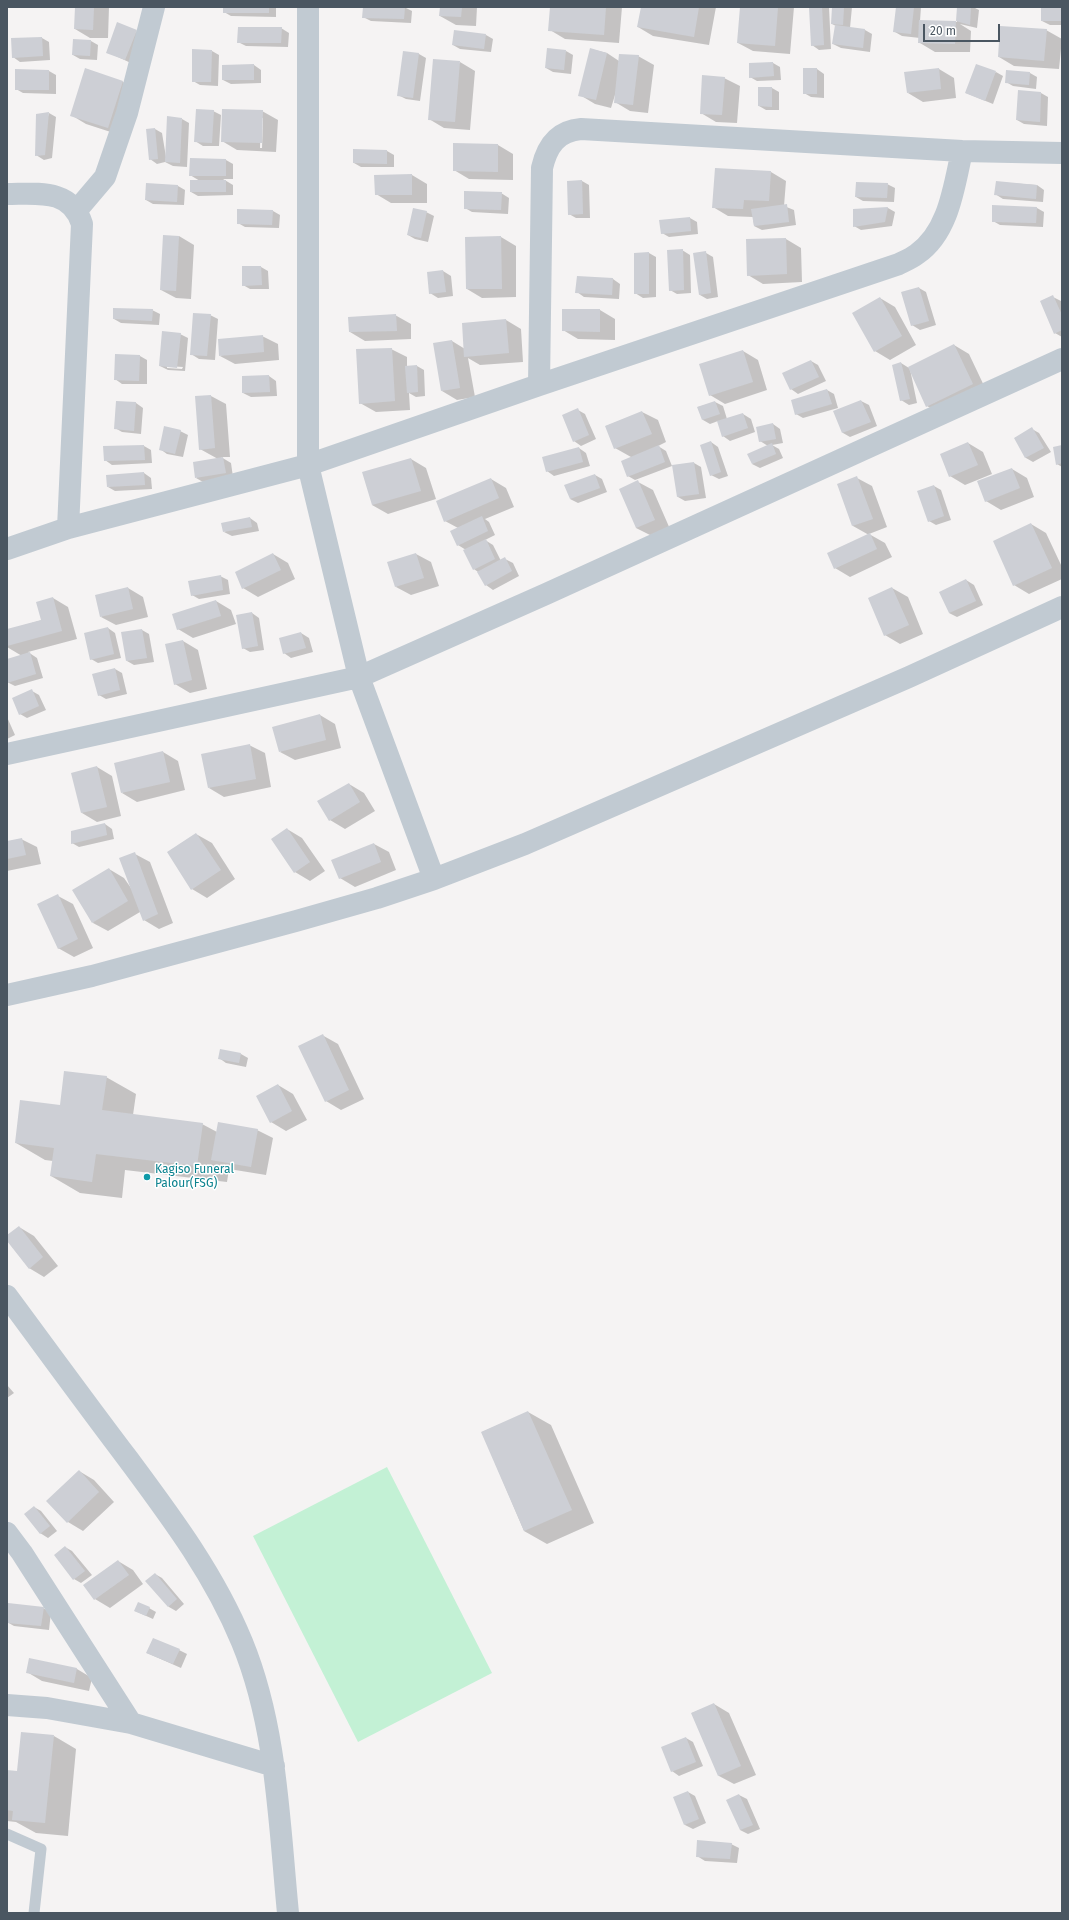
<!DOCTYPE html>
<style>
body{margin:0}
#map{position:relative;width:1069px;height:1920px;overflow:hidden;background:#f5f3f3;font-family:"Fira Sans",sans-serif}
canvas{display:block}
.frame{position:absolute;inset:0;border:8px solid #4a5661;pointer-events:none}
.scale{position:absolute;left:923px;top:24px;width:77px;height:18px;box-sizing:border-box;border:2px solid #4a5661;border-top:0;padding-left:5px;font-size:12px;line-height:14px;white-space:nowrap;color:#4a5661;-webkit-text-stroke:3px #fff;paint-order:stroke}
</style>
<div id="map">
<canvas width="1069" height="1920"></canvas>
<div class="frame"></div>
<div class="scale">20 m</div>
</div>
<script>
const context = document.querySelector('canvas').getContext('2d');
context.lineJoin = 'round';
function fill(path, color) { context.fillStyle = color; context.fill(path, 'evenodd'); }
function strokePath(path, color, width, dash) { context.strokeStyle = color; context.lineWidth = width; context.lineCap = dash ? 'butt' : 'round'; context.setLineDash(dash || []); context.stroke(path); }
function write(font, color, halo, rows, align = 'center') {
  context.font = font + ' "Fira Sans",sans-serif'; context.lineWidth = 3; context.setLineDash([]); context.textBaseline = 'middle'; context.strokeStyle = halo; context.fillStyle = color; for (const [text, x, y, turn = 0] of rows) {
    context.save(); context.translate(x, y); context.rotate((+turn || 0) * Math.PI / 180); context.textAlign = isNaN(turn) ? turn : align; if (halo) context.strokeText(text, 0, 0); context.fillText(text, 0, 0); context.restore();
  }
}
fill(new Path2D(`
 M387,1467L492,1673L358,1742L253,1536Z`), '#c3f1d5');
fill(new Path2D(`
 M76,7H109L108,38H90L75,29Z
 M224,7H276V17L231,16L224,12Z
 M364,7H404L412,11L411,23L371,21L363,17Z
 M441,7H477L476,26L456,25L440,16Z
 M551,7H622L619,43L565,39L550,30Z
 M642,7H716L709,45L653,36L638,27Z
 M741,7H794L790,54L753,51L738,43Z
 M810,7H829L831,49L819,50L812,45Z
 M833,7H852L850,28L865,30L872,34L870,52L841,48L833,44L836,26L832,24Z
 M897,7H921L920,21L957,22L958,7H973L979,10L977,28L960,24L971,31L970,52H935L920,43V38L902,36L895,32Z
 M1042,7H1062V25H1050L1042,21Z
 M281,28L289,33L288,47L246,46L238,42Z
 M1046,30L1062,39L1059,69L1014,66L999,57Z
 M137,31L133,64L107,52Z
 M486,35L493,39L491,52L460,49L453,45Z
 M42,38L49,42L50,60L20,62L13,57Z
 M91,41L98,45L97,60L80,59L73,55Z
 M591,49L607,53L619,61L638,56L654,65L648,113L630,111L615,102V95L611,108L595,104L580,95Z
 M212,51L219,55L218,86L200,85L193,81Z
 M566,51L573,55L571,74L553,72L546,68Z
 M404,52L419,54L426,58L420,101L406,99L398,95Z
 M460,62L475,71L470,130L444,128L429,119Z
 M773,63L780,67L781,80L757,81L750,77Z
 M254,65L261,70V83L231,84L223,80Z
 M86,69L123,82L138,91L123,136L86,124L71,115Z
 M817,69L824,74V98L811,97L804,93Z
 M939,69L954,78L956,98L923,102L908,93Z
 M49,71L56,75V94L23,93L16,89Z
 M996,72L1003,76L993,104L966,93Z
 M1030,73L1037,77L1036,89L1013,86L1006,82Z
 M724,78L740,86L737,123L716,122L701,113Z
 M772,88L779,92V110H766L759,106Z
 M1019,92L1041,93L1048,97L1047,126L1024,124L1017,120Z
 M213,111L221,115L219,146H203L195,141Z
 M262,111L278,120L276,152L237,150L222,141ZM261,118H263L262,148H260Z
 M49,113L56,117L52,158L44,160L36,155Z
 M182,119L189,123L187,167L173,166L165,162L157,164L150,159L155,129L162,133L166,157Z
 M454,144L498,145L513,154V180L469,179L454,170Z
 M354,150L387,151L394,155V167H361L354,163Z
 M226,160L233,164V179H223L233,185V195L198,196L191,192L200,181L190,175Z
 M771,172L786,181L784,206L794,210L796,225L762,230L754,226L753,217L728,216L713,207Z
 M412,175L427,184V203H391L376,194L375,176Z
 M582,181L589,185L590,218H576L569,214Z
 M997,182L1037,185L1044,190L1043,202L1003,199L995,194Z
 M887,184L895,188L894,202L863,201L856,197Z
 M178,186L185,190L184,205L153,204L146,200Z
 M501,193L509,198L508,214L472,212L465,208Z
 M888,208L895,212L892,226L861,230L854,226V210Z
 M1037,208L1044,212L1043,227L1000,225L993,221Z
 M273,211L280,215L279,228L245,227L238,223Z
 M426,212L434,216L428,242L415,239L408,235Z
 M690,218L697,222L698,234L669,237L662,233Z
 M179,236L194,245L191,299L176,298L161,290Z
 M501,237L516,246V297L482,298L467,289Z
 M786,239L801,248L802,282L763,284L748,275Z
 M682,250L690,255L691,293L677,294L670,290Z
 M649,253L656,257V297L643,298L635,293Z
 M706,253L713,257L718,297L707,299L700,295Z
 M261,267L268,271L269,289H250L243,285Z
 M443,271L451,276L453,296L438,298L430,293L428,273Z
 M613,279L620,284L619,299L584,297L577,292Z
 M919,288L926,292L936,325L920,330L912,325Z
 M1053,297L1061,301L1062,304V337L1055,333Z
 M880,298L895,307L916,345L890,360L875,351Z
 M152,310L160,314L159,325L121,323L114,319Z
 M600,310L615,319V340L578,339L563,330Z
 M210,315L218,319L215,360L199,359L191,354Z
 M395,315L411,324V339L365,341L350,332Z
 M506,320L521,329L523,362L480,365L468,358L475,397L457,400L442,391L452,341L465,349Z
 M180,334L188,338L185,371L168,370L160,366ZM167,366L183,367L182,369L167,368Z
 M262,336L278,344L279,360L235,364L220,356Z
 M954,345L969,354L987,392L942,415L927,406L910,369L917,403L909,405L901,400V363L909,368Z
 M391,349L407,357V366H417L424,370L425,396L416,397L409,393L410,410L376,412L360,403Z
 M743,351L758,360L767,390L725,404L710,395Z
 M116,355L140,356L147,360V384H122L115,379Z
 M811,361L818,365L826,381L798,394L791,389Z
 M269,376L276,381L277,396L251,397L243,393V377Z
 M827,390L834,394L838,408L803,418L796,414Z
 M211,396L226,404L230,457H221L231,463L233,477L203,482L196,478L218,459L200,449Z
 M861,401L869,405L877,426L850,437L843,433L835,412Z
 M117,402L136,403L143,408L141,434L122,432L115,428Z
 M715,402L723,406L727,419L743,414L751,419L755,432L730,441L723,436L718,421L710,424L703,420L698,407Z
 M578,410L585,414L596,439L581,446L574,441Z
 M642,412L658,420L666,442L658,446L666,451L672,466L635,480L628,476L631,457L615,448L606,426Z
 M773,424L780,429L783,443L772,445L779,449L783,458L760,468L752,464L768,446L760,441Z
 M1032,429L1039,433L1051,452L1033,462L1026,458L1015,438Z
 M180,431L188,435L183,457L167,454L160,449Z
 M711,442L718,447L728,476L719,479L711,475Z
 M968,443L983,452L992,474L965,485L950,476Z
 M144,446L151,450L152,463L112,465L105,460Z
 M1062,446V467L1057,464Z
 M579,448L586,453L590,466L554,476L547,471Z
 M411,459L426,468L436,499L388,514L372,505Z
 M694,463L701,467L706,498L685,501L678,497L673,466Z
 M1012,469L1027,478L1034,497L1001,510L986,501Z
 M144,473L151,478L152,489L115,491L108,487Z
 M595,475L602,479L607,492L578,503L570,499Z
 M857,478L872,486L887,527L869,534L885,543L892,557L850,577L835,568L869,535L853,526Z
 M491,479L506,488L514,507L485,519L489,522L495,535L485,540L493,545L501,561L505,559L513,563L519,576L493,590L486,585L478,572L474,569L466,550L458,545V528L445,521Z
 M638,482L653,490L670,529L652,536L636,528Z
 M934,486L941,490L951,520L936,525L929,521Z
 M250,518L257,523L259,531L232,536L224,532Z
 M1031,524L1046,533L1062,567V579L1029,594L1014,585Z
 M273,554L288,563L295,579L258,597L243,588Z
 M416,554L431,562L439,586L411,595L396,587Z
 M220,576L228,580L230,594L199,599L192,595Z
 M966,580L974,585L983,605L957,617L949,613Z
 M128,588L143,597L148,617L116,625L101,617Z
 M892,588L908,597L923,634L900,644L885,635Z
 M53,598L68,607L77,639L28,652L37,658L43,678L15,686L7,682V660L22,656L7,647V630L42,620Z
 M216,601L231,610L236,624L193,638L178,629Z
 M252,613L259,618L264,650L250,652L243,648Z
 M108,628L115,633L121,658L98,663L91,659Z
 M142,630L149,634L154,662L134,665L127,661Z
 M301,633L309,638L313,652L291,658L284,653Z
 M183,641L198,650L207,689L190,693L175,684Z
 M115,669L122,673L127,694L106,699L99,695Z
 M32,691L39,695L46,710L27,718L20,714Z
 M320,715L335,724L341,748L295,760L280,752Z
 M7,717L15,735L7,739Z
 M249,745L265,753L271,787L224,797L209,788Z
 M163,752L178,761L185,790L137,802L122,793Z
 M97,767L112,776L121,816L97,822L82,813Z
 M349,784L364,793L375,811L345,829L330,820Z
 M105,824L112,829L114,839L79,847L72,843Z
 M287,829L302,838L325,871L310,881L295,872L272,839Z
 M196,834L212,843L235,879L207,898L192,889Z
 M21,839L37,847L41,864L7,871V842Z
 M374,844L389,852L396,870L355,887L340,878Z
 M135,854L150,862L173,923L159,929L144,920L140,912L108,931L93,923L109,869L124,878L131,888Z
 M58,896L73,904L93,948L74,957L58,948Z
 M322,1035L338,1044L364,1099L341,1110L326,1101Z
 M241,1054L248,1058L246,1067L226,1063L219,1058Z
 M106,1077L136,1094L133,1115L202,1124L217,1132L257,1130L273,1138L266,1175L229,1169L227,1182L125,1170L122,1198L80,1193L51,1176L53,1161L45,1160L16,1143L61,1106Z
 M278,1085L293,1094L307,1120L286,1131L271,1122Z
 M19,1227L34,1236L58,1266L44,1277L29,1268L7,1240V1237Z
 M7,1385L14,1393L7,1398Z
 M528,1412L551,1425L594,1523L547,1544L524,1531L482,1432Z
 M79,1471L94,1480L114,1502L83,1531L68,1522L47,1501Z
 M34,1507L41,1511L57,1531L48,1538L40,1533Z
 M65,1547L72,1551L92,1575L81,1583L74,1579Z
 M118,1561L133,1570L143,1584L110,1608L95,1599Z
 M155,1574L162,1578L184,1604L176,1611L169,1607L147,1581Z
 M9,1604L43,1608L51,1612L49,1630L14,1626L7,1622Z
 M149,1608L156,1612L153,1619L135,1611Z
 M179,1650L187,1654L181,1668L147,1653Z
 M77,1669L92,1678L89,1691L42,1681L27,1672Z
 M714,1704L729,1713L756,1775L734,1784L719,1776L692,1713Z
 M54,1736L76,1749L68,1836L36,1833L16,1822L7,1821V1771L18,1772Z
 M686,1738L693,1742L703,1766L679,1776L672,1771Z
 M688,1792L695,1796L706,1823L693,1829L685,1825Z
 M739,1795L747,1799L760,1829L748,1834L740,1830Z
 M731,1844L739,1848L737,1863L705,1861L697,1856Z`), '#0003');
fill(new Path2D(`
 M75,7H94L93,30L74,29Z
 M223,7H269V13H223Z
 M363,7H405L404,19L362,18Z
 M440,7H462L461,17L439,16Z
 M550,7H606L604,35L548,31Z
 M641,7H699L694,37L637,27Z
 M740,7H778L775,46L737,43Z
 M809,7H822L824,45L811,46Z
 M832,7H844L843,25L831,24Z
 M896,7H914L911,34L893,32Z
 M957,7H971L970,25L956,21L955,44L918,43L919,20L956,21Z
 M1041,7H1062V21H1041Z
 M117,22L137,30L125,60L106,53Z
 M835,25L865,29L863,48L832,44Z
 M1000,26L1047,29L1044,61L998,57Z
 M238,27H282L281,43H237Z
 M454,30L486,34L484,49L452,45Z
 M42,37L43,56L12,58L11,38Z
 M73,39L91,40L90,56L72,55Z
 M547,48L566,50L564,70L545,68Z
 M590,48L607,53L596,100L578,96Z
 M192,49L212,50L211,82H192Z
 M403,51L419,53L413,98L397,96Z
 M619,54L639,55L633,105L614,103Z
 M433,59L460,61L455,122L428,120Z
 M773,62L774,76L749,78V63Z
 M254,64V80H222V65Z
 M976,64L996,71L985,101L965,93Z
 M85,68L123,81L108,128L70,116Z
 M803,68H817V94H803Z
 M939,68L941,89L907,93L904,72Z
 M15,69L49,70V90H15Z
 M1006,70L1030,72L1029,85L1005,83Z
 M702,75L725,77L722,115L700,114Z
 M758,87H772V107L758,106Z
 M1018,90L1041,92L1040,122L1016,120Z
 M196,109L214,110L212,143L194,142Z
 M222,109L263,110L262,143L221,142Z
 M49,112L45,155L35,156L36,114Z
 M167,116L182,118L180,163L165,162Z
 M155,128L158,159L149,160L146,129Z
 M453,143L498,144V172L453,171Z
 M353,149L387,150V164L353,163Z
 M190,158L226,159V176H189Z
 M715,168L771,171L769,201L744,200L743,209L712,208Z
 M412,174V195H375L374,175Z
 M190,180H226V192H190Z
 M582,180L583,214L568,215L567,181Z
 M996,181L1037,185L1036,199L994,195Z
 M856,182L888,183L887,198L855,197Z
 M146,183L178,185L177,202L145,200Z
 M464,191L502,192L501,210L464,209Z
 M787,204L789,222L754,226L751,209Z
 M992,205L1037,207L1036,223L992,222Z
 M888,207L885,222L853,227V209Z
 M413,208L427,211L421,238L407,235Z
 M237,209L273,210L272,225L237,224Z
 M690,217L691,231L661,234L659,220Z
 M163,235L179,236L176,291L160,290Z
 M501,236L502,289H466L465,237Z
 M786,238L787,274L747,276L746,239Z
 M683,249L684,290L669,291L667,250Z
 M706,251L711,293L699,295L693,253Z
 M649,252V294H634V253Z
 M242,266H261L262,285L242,286Z
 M443,270L446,292L429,294L427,272Z
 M577,276L613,278L612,295L575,293Z
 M919,287L929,321L911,326L901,292Z
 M1053,295L1062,315V330L1054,334L1040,301Z
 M880,297L902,336L874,352L852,313Z
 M113,308L153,309L152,321L113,319Z
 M562,309H600V332L562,331Z
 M193,313L211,314L207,356L190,355Z
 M396,314L397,331L349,332L348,317Z
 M506,319L509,353L464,357L462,323Z
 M162,331L181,333L177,368L159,366Z
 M263,335L264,352L219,356L218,339Z
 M452,340L460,388L441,391L433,343Z
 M954,344L973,384L926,407L908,367Z
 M392,348L395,401L359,404L356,349Z
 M743,350L753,382L709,396L699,364Z
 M115,354L140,355L139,381L114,380Z
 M811,360L819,377L790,390L782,373Z
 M901,362L910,399L900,401L892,365Z
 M417,365L418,392L407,393L405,366Z
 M269,375L270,392L242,393V376Z
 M827,389L832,404L795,415L791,400Z
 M211,395L215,448L199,450L195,396Z
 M861,400L871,422L842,433L833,411Z
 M116,401L136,402L134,431L114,429Z
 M715,401L720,414L702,420L697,407Z
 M578,408L589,435L573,442L562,415Z
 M642,411L652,434L614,449L605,426Z
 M743,413L748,428L722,437L717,421Z
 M773,423L776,439L759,442L756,427Z
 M164,426L181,430L175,454L159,450Z
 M1032,427L1044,448L1025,458L1014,438Z
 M711,441L721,472L710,476L700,445Z
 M968,442L978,465L949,477L940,454Z
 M772,443L776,454L752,464L747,454Z
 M144,445L145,460L104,461L103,446Z
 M659,445L665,462L627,477L621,461Z
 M1062,445V463L1056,465L1053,447Z
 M579,447L583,462L546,472L542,457Z
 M223,457L226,473L195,478L193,462Z
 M411,458L421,491L372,505L362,472Z
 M694,462L699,494L677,497L672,465Z
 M1012,468L1020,488L985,502L977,481Z
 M144,472L145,485L107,487L106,475Z
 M595,474L600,488L570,499L564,485Z
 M857,476L873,519L852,526L837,484Z
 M491,478L499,498L444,522L436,501Z
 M638,480L655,520L636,528L619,489Z
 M934,485L944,516L928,522L917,491Z
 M482,516L488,531L457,546L450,531Z
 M250,517L252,527L223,532L221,523Z
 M1031,523L1052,568L1013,586L993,541Z
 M870,533L877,549L834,569L827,553Z
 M486,539L495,559L473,570L463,550Z
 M273,553L281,570L242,589L235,572Z
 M416,553L424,578L395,587L387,562Z
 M505,557L512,571L485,586L477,572Z
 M221,575L223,590L191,596L188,581Z
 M966,579L976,601L949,613L939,592Z
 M128,587L133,609L100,617L95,595Z
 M892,587L909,625L884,636L868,598Z
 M53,597L62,631L7,646V629L41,620L36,602Z
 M216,600L221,616L177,630L172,614Z
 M252,612L258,646L242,649L236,615Z
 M108,627L114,654L90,660L84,633Z
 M142,629L147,658L126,661L121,632Z
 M301,632L306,648L283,654L279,638Z
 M183,640L192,680L174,685L165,644Z
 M30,652L36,674L7,683V659Z
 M115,668L120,690L98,696L92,674Z
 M32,689L39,706L19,715L12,698Z
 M320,714L326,740L279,752L272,727Z
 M250,744L256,779L208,788L201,754Z
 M163,751L170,782L121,793L114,763Z
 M97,766L107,807L81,813L71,773Z
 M349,783L360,802L329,821L317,801Z
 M105,823L107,835L71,844V831Z
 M287,828L310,862L294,873L271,839Z
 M196,833L221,870L191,890L167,852Z
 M22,838L26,855L7,859V841Z
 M374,843L381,862L339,879L331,860Z
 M135,852L158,914L143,921L119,858Z
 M109,868L128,901L92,923L72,890Z
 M58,894L78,939L58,949L37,904Z
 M323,1034L349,1090L325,1102L298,1046Z
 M220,1049L241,1053L239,1063L218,1059Z
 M64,1071L107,1076L102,1110L203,1123L197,1166L96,1154L92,1182L50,1176L54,1148L15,1143L20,1100L60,1105Z
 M278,1084L292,1111L270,1123L256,1096Z
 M218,1122L258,1129L251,1167L211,1160Z
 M19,1226L43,1257L29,1269L7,1241V1235Z
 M528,1411L572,1510L524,1531L481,1432Z
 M79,1470L99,1492L67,1523L46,1501Z
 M34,1506L50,1526L40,1534L24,1514Z
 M65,1546L85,1571L73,1580L54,1555Z
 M118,1560L129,1575L94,1600L83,1585Z
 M155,1573L177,1599L168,1607L145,1581Z
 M138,1602L150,1607L146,1616L134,1611Z
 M8,1603L44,1607L41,1626L7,1623Z
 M153,1638L180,1649L173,1664L146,1653Z
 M29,1658L77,1668L74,1683L26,1673Z
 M714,1703L741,1766L718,1776L691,1713Z
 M21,1732L54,1735L45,1823L12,1820L13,1811L7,1810V1770L17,1771Z
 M686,1737L696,1762L671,1772L661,1747Z
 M688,1791L699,1819L684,1825L673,1797Z
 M739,1794L753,1825L740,1830L726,1800Z
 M697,1840L732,1843L730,1859L696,1857Z`), '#cdcfd5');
strokePath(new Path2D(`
 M7,1834L41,1849L34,1913`), '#c1cad2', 11);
strokePath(new Path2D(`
 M308,7V465L359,677L434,879
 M7,194C37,194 71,188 82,224L68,528
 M77,210L105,177L127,113L154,7
 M539,385L542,168C547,146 557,131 581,129L962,151L1062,153
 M7,549L68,528L308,465L539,385L899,264C905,261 912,258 917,254C949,232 954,186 962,151
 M7,754L359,677L546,594L1062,359
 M7,995L92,976L296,921L377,898L434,879L525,844L909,677L1062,607
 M7,1296C47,1350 87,1405 128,1459C171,1517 214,1574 242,1642C277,1727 279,1822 288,1913
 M7,1533L22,1553L131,1723
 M7,1705L47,1708L131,1723L274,1766`), '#c1cad2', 22);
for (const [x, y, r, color] of [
 [147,1177,4,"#0f9aa8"]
]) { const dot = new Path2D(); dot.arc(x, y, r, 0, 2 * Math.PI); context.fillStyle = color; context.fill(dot); strokePath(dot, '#fff', 1.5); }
write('12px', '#0d838f', '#fff', [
 ["Kagiso Funeral",155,1170],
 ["Palour(FSG)",155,1184]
], 'left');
</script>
